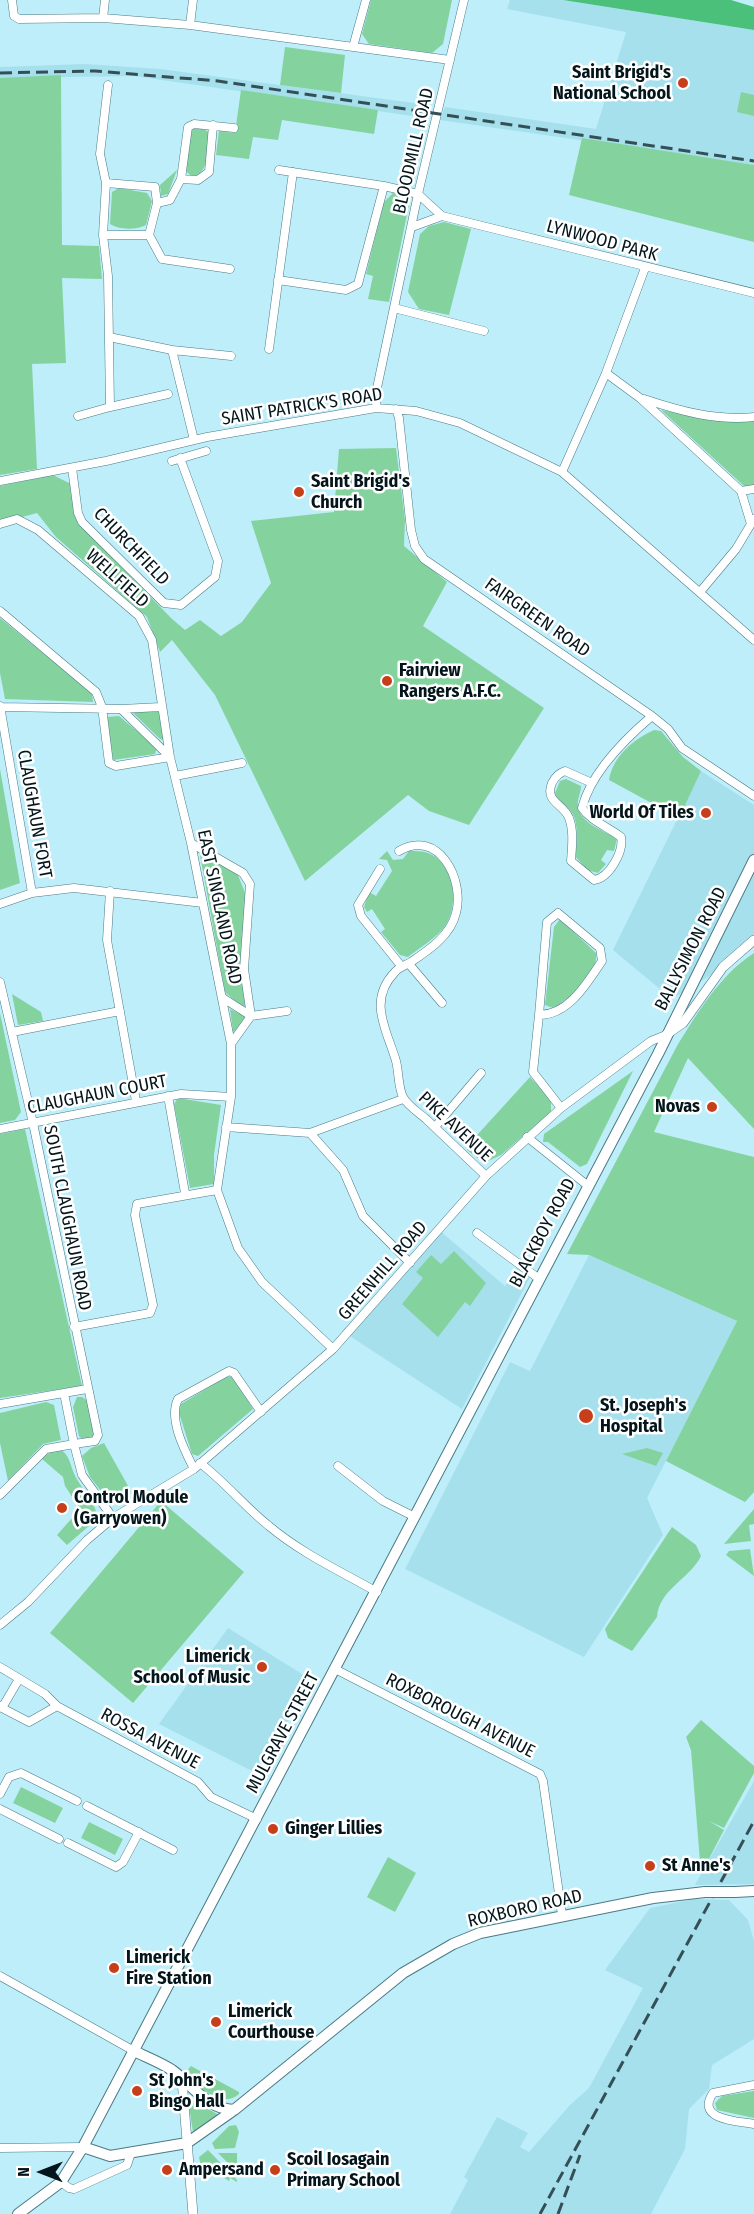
<!DOCTYPE html>
<style>
body{margin:0}
#map{position:relative;width:754px;height:2214px;overflow:hidden;background:#bdeefa;font-family:"Fira Sans Condensed",sans-serif}
canvas{display:block}
.north{position:absolute;left:12px;top:2142px;width:60px;height:60px;-webkit-text-stroke:4px #fff;paint-order:stroke;rotate:270deg;font-size:16px;font-weight:700;line-height:24px;text-align:center;color:#04161b}
.north::after{content:'';display:block;margin:auto;width:21px;height:27px;background:#04161b;clip-path:polygon(50% 0,100% 100%,50% 72%,0 100%)}
</style>
<div id="map">
<canvas width="754" height="2214"></canvas>
<div class="north">N</div>
</div>
<script>
const context = document.querySelector('canvas').getContext('2d');
context.lineJoin = 'round';
function fill(path, color) { context.fillStyle = color; context.fill(path, 'evenodd'); }
function strokePath(path, color, width, dash) { context.strokeStyle = color; context.lineWidth = width; context.lineCap = dash ? 'butt' : 'round'; context.setLineDash(dash || []); context.stroke(path); }
function write(font, color, halo, rows, align = 'center') {
  context.font = font + ' "Fira Sans Condensed",sans-serif'; context.lineWidth = 5; context.setLineDash([]); context.textBaseline = 'middle'; context.strokeStyle = halo; context.fillStyle = color; for (const [text, x, y, turn = 0] of rows) {
    context.save(); context.translate(x, y); context.rotate((+turn || 0) * Math.PI / 180); context.textAlign = isNaN(turn) ? turn : align; if (halo) context.strokeText(text, 0, 0); context.fillText(text, 0, 0); context.restore();
  }
}
fill(new Path2D(`
 M510,0H563L754,30V165L440,120L445,107L596,129L626,32L507,9Z
 M85,64L160,69L429,105L426,118L134,76L0,78V67Z
 M701,771L754,805V935L711,975L672,999L613,950Z
 M440,1231L505,1286L517,1267L530,1277L462,1409L342,1331Z
 M589,1255L737,1321L647,1498L663,1535L584,1657L405,1569L510,1362L530,1371Z
 M228,1628L315,1682L300,1711L289,1718L281,1734L283,1746L266,1778L159,1724Z
 M754,1781V1884L695,1885L701,1874Z
 M694,1899L729,1900L748,1920L754,1941V2039L712,2065L709,2089L689,2109L685,2149L651,2214H450L468,2180L464,2177L497,2117L528,2133L520,2147L529,2152L570,2105L589,2088L643,1988L605,1970L650,1908Z`), '#a6e0ed');
fill(new Path2D(`
 M371,0H452L443,44L432,53L369,44L362,34Z
 M285,47L345,55L341,93L280,85Z
 M61,75L62,245L99,246L102,279L62,278L66,363L32,364L37,469L0,475V78Z
 M241,90L378,110L374,134L282,120L278,140L253,137L249,159L216,155L219,131L235,133Z
 M741,92L754,95V116L737,112Z
 M193,129H203L209,132C207,149 211,172 192,177L185,170L190,134Z
 M582,138L754,165V242L569,195Z
 M177,170L168,194L161,196L160,185Z
 M119,188L147,193L152,201L146,225C137,230 119,230 110,224L112,192Z
 M393,193L403,195L409,205L389,302L368,299L373,276L366,274L384,202Z
 M444,222L471,229L449,315L419,309L408,292L420,234L429,226Z
 M661,410L720,421H754V486H744Z
 M396,448L405,520L404,546L447,582L423,626L544,708L469,825L429,811L408,795L305,881L215,695L172,640L160,652L147,617L56,537L37,513L0,523V486L53,475L71,484L78,522L171,618L185,630L200,620L221,636L242,622L271,583L251,521L334,512L339,449Z
 M0,618L92,693L93,702L5,699L0,673Z
 M132,712H160L165,741L160,739Z
 M119,716L157,748L155,754L113,760L107,717Z
 M654,730L661,731L683,757L701,771L679,818L609,780C613,756 634,739 654,730Z
 M0,769L20,883L0,890Z
 M566,779L581,786C581,793 577,799 578,805C579,823 604,831 617,838L614,851L607,850L601,860L606,864L598,873L587,870L576,857C576,842 580,822 570,810C565,803 557,802 555,793L560,781Z
 M387,851L393,860L403,859L409,851C415,851 422,851 428,853C454,863 459,902 447,923C440,936 419,948 408,957L400,955L381,932L385,929L372,909L367,912L364,907L369,892L376,896L392,871L387,860L379,859Z
 M204,853L237,873L246,895L241,956L245,1006L242,1007L225,992L200,855Z
 M560,919L596,953C599,975 570,998 553,1008L545,1005L554,927Z
 M754,953V1129L688,1058L654,1132L754,1157V1492L745,1502L666,1461L737,1321L589,1255L567,1254L677,1046C698,1012 720,975 754,953Z
 M12,994L41,1012L43,1021L18,1025Z
 M230,1009L246,1017L234,1032L233,1031Z
 M0,1013L21,1112L15,1120L0,1123Z
 M633,1071L587,1164L580,1167L548,1142H543L544,1134Z
 M530,1077L551,1100V1112L501,1155L484,1163L467,1150L468,1145Z
 M178,1098L221,1105L214,1155V1184L190,1188L174,1104Z
 M25,1129L82,1386L0,1398V1134Z
 M454,1251L486,1283L470,1306L465,1302L438,1337L402,1304L423,1278L416,1272L431,1255L441,1264Z
 M226,1377H233L253,1409L198,1456L192,1454L179,1413L181,1404Z
 M77,1397H82L88,1401L95,1433L93,1438L83,1440L79,1436L73,1407Z
 M46,1402L54,1405L61,1440L43,1444L8,1481L0,1443V1413Z
 M104,1443L132,1493L112,1505L90,1477L82,1456L91,1448Z
 M647,1448L663,1453L656,1466L622,1454Z
 M61,1450C69,1455 70,1463 73,1471C78,1486 98,1503 97,1519L67,1545L57,1535L80,1509L65,1486L63,1477L42,1459L50,1452Z
 M161,1501L244,1572L133,1703L50,1633Z
 M754,1509V1524L749,1525L751,1541L724,1544Z
 M672,1527L696,1545L701,1556C690,1579 659,1589 657,1617L632,1651L608,1638L605,1629Z
 M750,1549L754,1576L726,1555L729,1551Z
 M701,1720L754,1766V1773L724,1828L709,1821L724,1830L701,1874L691,1750L686,1737Z
 M21,1787L63,1808L55,1823L13,1803Z
 M89,1822L123,1839L115,1855L81,1838Z
 M388,1857L416,1873L395,1912L367,1897Z
 M191,2066L239,2092V2094C220,2110 198,2086 186,2072Z
 M754,2091V2118L717,2110L715,2103L722,2096Z
 M188,2100L194,2101L219,2115L193,2132Z
 M236,2125L239,2132L235,2148L215,2149L212,2143L229,2126Z
 M208,2150L237,2180V2182L230,2178L229,2181L200,2163L199,2157Z
 M218,2153H237V2165L231,2166Z`), '#84d39f');
fill(new Path2D(`
 M563,0H731L754,7V30Z`), '#4ac07b');
const minor = new Path2D(`
 M12,0L14,16L19,19L103,18L190,25
 M193,0L190,25L450,60
 M103,18L105,0
 M353,47L366,0
 M279,170L384,186
 M181,179L198,180L209,172L213,125
 M106,183L100,154L108,85
 M157,203L170,200L181,179L188,127L194,124L234,128
 M412,227L442,216
 M103,235H149L157,203L155,187L106,183L103,235L108,276L110,407L168,394
 M149,235L162,259L230,269
 M278,280L346,290L358,284L384,186L418,194L442,216L754,293
 M394,308L484,331
 M109,337L172,350L194,440
 M269,349L293,172
 M172,350L231,356
 M606,373L645,268
 M644,399C680,411 716,421 754,417
 M376,408L377,388L418,194L464,0
 M396,409L399,418L411,530L415,546L424,559L652,716L668,729L682,748L754,796
 M78,416L110,407
 M172,461L206,451
 M72,468L78,513L82,522L164,603L181,605L215,577L218,561L180,458
 M562,472L606,373L640,398L741,491L754,489
 M0,481L106,461L207,437L376,408L416,411L460,423L562,472L754,640
 M741,491L751,524
 M0,524L17,519L38,530L139,616L152,640L170,757L191,843L231,1044
 M700,592L736,549L754,519
 M0,611L96,692L102,707L109,763L116,766L170,757
 M0,706L32,893L0,904
 M0,707L121,709L170,757
 M121,709L161,707
 M175,776L242,763
 M592,783L565,771C559,773 555,777 552,783C544,802 564,804 569,818C574,831 572,847 571,861L594,880C609,878 624,852 621,837C608,827 591,821 582,808C591,772 625,739 652,716
 M399,851C438,828 465,879 456,913C451,935 429,950 411,962C406,965 399,967 395,972C367,1001 387,1030 396,1061C399,1073 398,1087 403,1097C407,1105 419,1113 426,1119C446,1138 466,1157 486,1176
 M380,869L358,905L361,916L402,967
 M110,891L107,940L136,1101
 M32,893L74,888L203,903
 M409,964L442,1003
 M0,982L33,1123L98,1435L95,1441L74,1444L82,1475L113,1518
 M223,998L251,1016L287,1011
 M539,1015L547,922L558,913L600,948L602,961C587,983 569,1015 539,1015L533,1072L561,1108
 M12,1032L120,1011
 M168,1096L185,1193
 M231,1097L217,1190L238,1248L262,1282L333,1349
 M226,1127L310,1133L343,1170L363,1216L410,1263
 M435,1127L481,1073
 M0,1129L181,1094L231,1097V1044L251,1016L244,969L250,884L243,873L191,843
 M310,1133L403,1099
 M527,1137L587,1185
 M477,1233L538,1278
 M74,1327L150,1313L153,1305L135,1215L137,1204L217,1190
 M0,1404L87,1389
 M200,1463C225,1482 245,1507 269,1526C301,1553 340,1571 377,1592
 M338,1466L383,1501L415,1517
 M194,1469C185,1451 168,1419 178,1399L229,1371L234,1373L261,1412
 M0,1495L46,1449L74,1444L64,1393
 M0,1625L28,1602L87,1540L113,1518L194,1469L333,1349L486,1176L561,1108L651,1041L666,1035
 M0,1667L45,1694L57,1706L198,1782L211,1797L257,1819
 M335,1669L540,1774L543,1781L562,1915
 M0,1706L2,1708L19,1679
 M2,1708L29,1722L57,1706
 M0,1794L9,1777L21,1773L77,1801
 M87,1806L173,1850
 M0,1809L59,1839
 M68,1843L116,1867L123,1862L139,1832
 M0,1976L134,2051
 M754,2085L713,2093C695,2120 737,2121 754,2124
 M0,2148L83,2147
 M61,2182L69,2188L74,2189L127,2165L131,2153`);
const tertiary = new Path2D(`
 M667,1034L683,1023L723,967L754,940
 M182,2080L193,2214`);
const secondary = new Path2D(`
 M735,1892L754,1891
 M134,2051C146,2057 160,2062 172,2070C192,2084 206,2109 234,2110
 M83,2147L110,2156L187,2143L234,2110L403,1973L453,1944L480,1933L653,1898L705,1892
 M18,2214L61,2182L83,2147L658,1054L754,860`);
strokePath(minor, '#4c7a85', 9);
strokePath(tertiary, '#4c7a85', 10);
strokePath(secondary, '#4c7a85', 12);
strokePath(minor, '#fff', 8);
strokePath(tertiary, '#fff', 9);
strokePath(secondary, '#fff', 10);
strokePath(new Path2D(`
 M0,73L95,71L218,81L754,161
 M540,2214L754,1821
 M558,2214L580,2155`), '#354f56', 3, [12, 6]);
const secondaryBridge = new Path2D(`
 M705,1892H735`);
strokePath(secondaryBridge, '#4c7a85', 12, []);
strokePath(secondaryBridge, '#fff', 10);
for (const [x, y, r, color] of [
 [683,83,6,"#c73e1b"],
 [299,492,6,"#c73e1b"],
 [387,681,6,"#c73e1b"],
 [706,813,6,"#c73e1b"],
 [712,1107,6,"#c73e1b"],
 [586,1416,8,"#c73e1b"],
 [62,1508,6,"#c73e1b"],
 [262,1667,6,"#c73e1b"],
 [273,1829,6,"#c73e1b"],
 [650,1866,6,"#c73e1b"],
 [114,1968,6,"#c73e1b"],
 [216,2022,6,"#c73e1b"],
 [137,2091,6,"#c73e1b"],
 [167,2170,6,"#c73e1b"],
 [275,2170,6,"#c73e1b"]
]) { const dot = new Path2D(); dot.arc(x, y, r, 0, 2 * Math.PI); context.fillStyle = color; context.fill(dot); strokePath(dot, '#fff', 2); }
write('bold 18px', '#04161b', '#fff', [
 ["Saint Brigid's",671,73,"right"],
 ["National School",671,94,"right"],
 ["Saint Brigid's",311,482],
 ["Church",311,503],
 ["Fairview",399,671],
 ["Rangers A.F.C.",399,692],
 ["World Of Tiles",694,813,"right"],
 ["Novas",700,1107,"right"],
 ["St. Joseph's",600,1406],
 ["Hospital",600,1427],
 ["Control Module",74,1498],
 ["(Garryowen)",74,1519],
 ["Limerick",250,1657,"right"],
 ["School of Music",250,1678,"right"],
 ["Ginger Lillies",285,1829],
 ["St Anne's",662,1866],
 ["Limerick",126,1958],
 ["Fire Station",126,1979],
 ["Limerick",228,2012],
 ["Courthouse",228,2033],
 ["St John's",149,2081],
 ["Bingo Hall",149,2102],
 ["Scoil Iosagain",287,2160],
 ["Primary School",287,2181],
 ["Ampersand",179,2170]
], 'left');
write('18px', '#04161b', '#fff', [
 ["BLOODMILL ROAD",414,151,-77],
 ["LYNWOOD PARK",602,241,15],
 ["SAINT PATRICK'S ROAD",302,407,-9],
 ["CHURCHFIELD",131,547,46],
 ["WELLFIELD",117,579,42],
 ["FAIRGREEN ROAD",537,618,35],
 ["CLAUGHAUN FORT",34,814,80],
 ["EAST SINGLAND ROAD",219,907,78],
 ["BALLYSIMON ROAD",691,949,-63],
 ["CLAUGHAUN COURT",97,1095,-11],
 ["PIKE AVENUE",455,1127,43],
 ["SOUTH CLAUGHAUN ROAD",67,1218,79],
 ["BLACKBOY ROAD",543,1233,-62],
 ["GREENHILL ROAD",383,1271,-49],
 ["ROXBOROUGH AVENUE",460,1716,27],
 ["MULGRAVE STREET",283,1733,-62],
 ["ROSSA AVENUE",150,1739,28],
 ["ROXBORO ROAD",525,1909,-13]
]);
</script>
